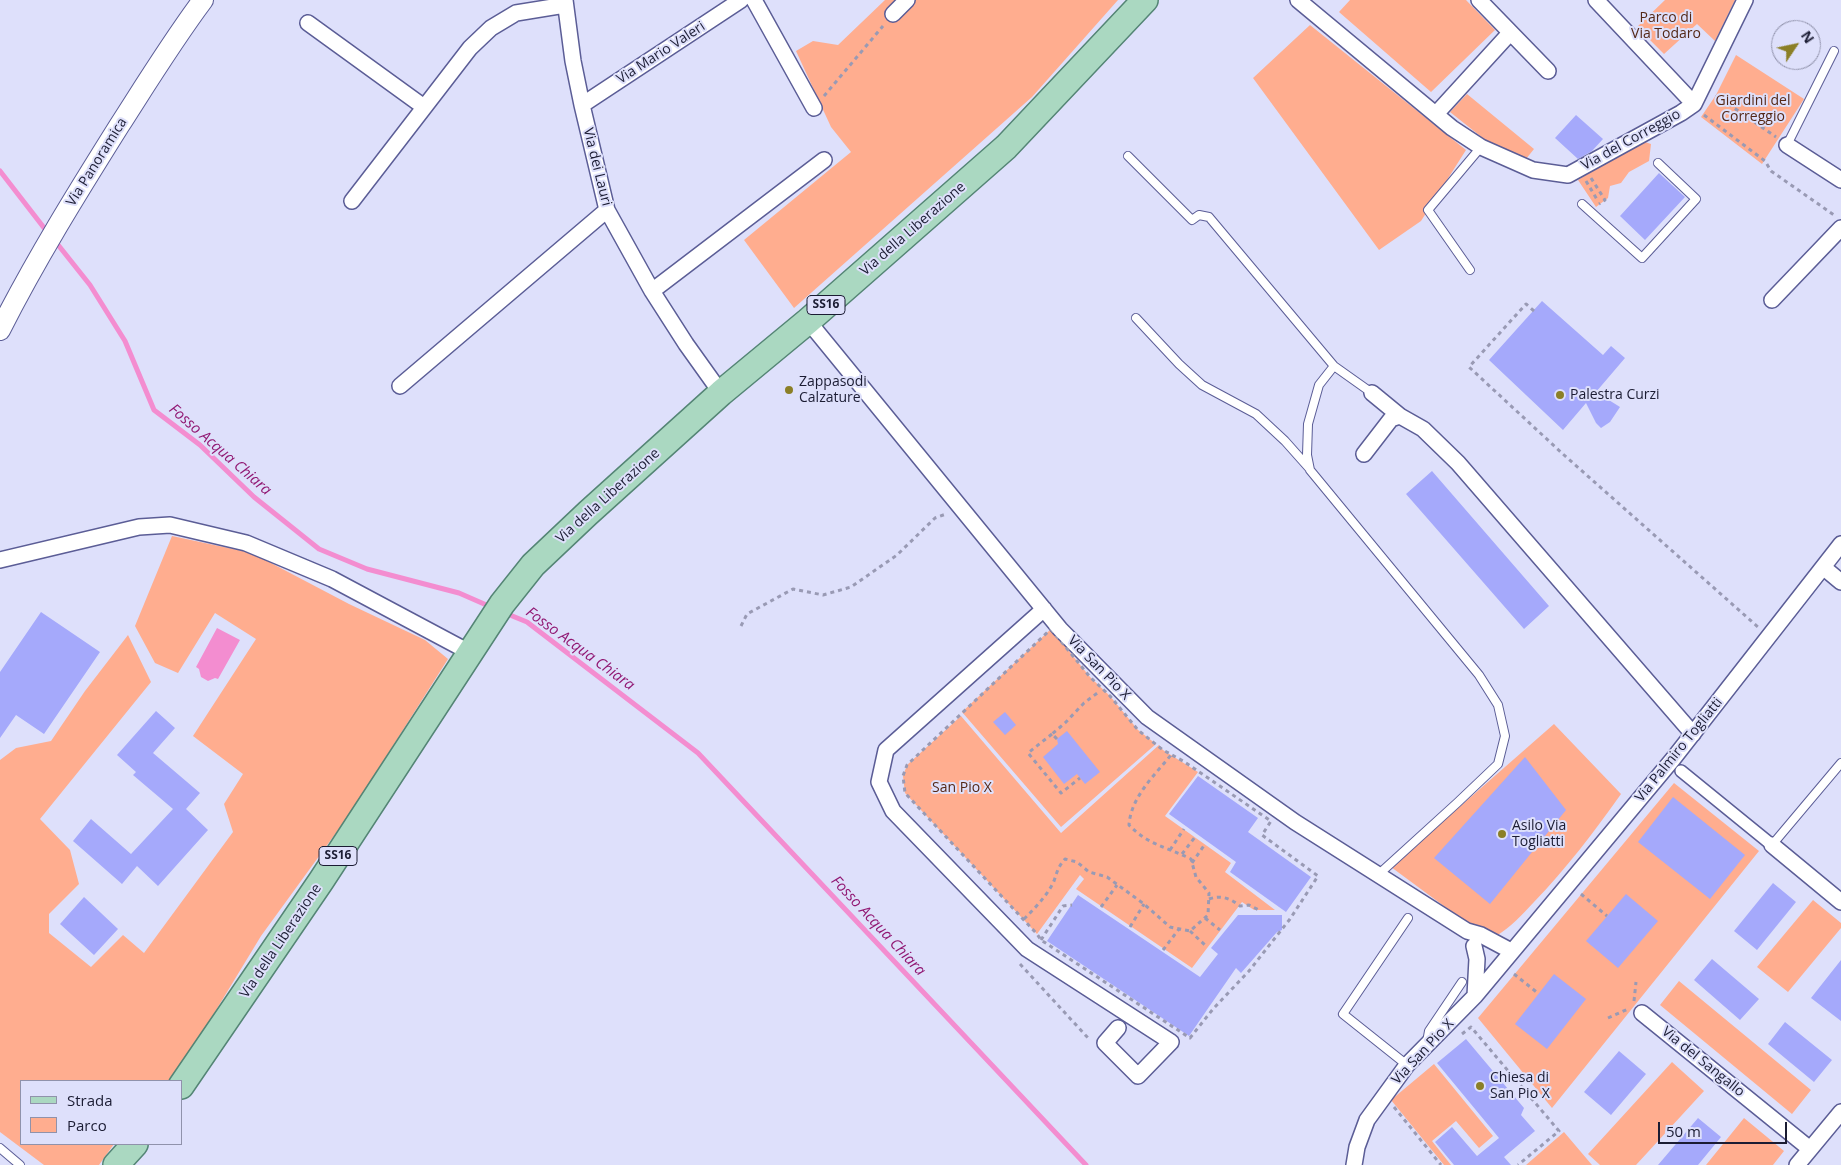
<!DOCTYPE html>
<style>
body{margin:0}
#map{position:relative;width:1841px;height:1165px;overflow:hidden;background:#dee0fb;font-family:"Open Sans",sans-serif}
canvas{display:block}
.legend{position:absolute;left:20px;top:1080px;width:162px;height:65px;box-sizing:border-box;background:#dee0fb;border:1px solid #9092ab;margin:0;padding:6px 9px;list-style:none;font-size:15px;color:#1b1c33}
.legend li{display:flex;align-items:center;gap:10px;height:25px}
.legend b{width:25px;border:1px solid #9092ab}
.north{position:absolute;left:1771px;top:20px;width:50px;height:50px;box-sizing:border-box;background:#dee0fb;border:1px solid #9092ab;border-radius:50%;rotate:56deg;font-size:14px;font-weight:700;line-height:20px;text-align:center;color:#1b1c33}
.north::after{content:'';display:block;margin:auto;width:18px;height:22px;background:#8b7f26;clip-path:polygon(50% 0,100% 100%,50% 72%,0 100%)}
.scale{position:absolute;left:1658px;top:1122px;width:129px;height:22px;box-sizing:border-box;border:2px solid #1b1c33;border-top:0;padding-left:6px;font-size:15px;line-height:18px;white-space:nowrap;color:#1b1c33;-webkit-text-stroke:4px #dee0fb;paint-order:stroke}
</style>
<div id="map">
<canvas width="1841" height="1165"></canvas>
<ul class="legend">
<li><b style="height:6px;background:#aad8c1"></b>Strada</li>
<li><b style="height:14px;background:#ffad8f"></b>Parco</li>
</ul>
<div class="north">N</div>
<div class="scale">50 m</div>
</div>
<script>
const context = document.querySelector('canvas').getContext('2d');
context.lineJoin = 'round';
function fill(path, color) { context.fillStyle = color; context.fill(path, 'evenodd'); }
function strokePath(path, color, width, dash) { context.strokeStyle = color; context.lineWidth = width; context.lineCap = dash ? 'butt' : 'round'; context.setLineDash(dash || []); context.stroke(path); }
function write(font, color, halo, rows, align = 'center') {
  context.font = font + ' "Open Sans",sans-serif'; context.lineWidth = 4; context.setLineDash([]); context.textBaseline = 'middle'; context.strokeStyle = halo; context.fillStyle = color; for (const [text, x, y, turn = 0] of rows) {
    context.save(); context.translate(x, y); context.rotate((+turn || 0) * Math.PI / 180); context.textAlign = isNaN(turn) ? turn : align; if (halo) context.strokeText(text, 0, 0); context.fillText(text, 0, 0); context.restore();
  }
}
fill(new Path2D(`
 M885,0H1118L1032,97L794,308L744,240L851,152L831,127L796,51L813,41L838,45Z
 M1350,0H1466L1495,30L1431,92L1339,12Z
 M1665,0H1735L1715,41L1697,24L1664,54L1637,27Z
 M1310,25L1466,150L1421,221L1379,250L1253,78Z
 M1736,55L1804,99L1762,164L1701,117L1716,95Z
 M1467,94L1534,149L1526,159L1489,143L1450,112Z
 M1642,141L1651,144L1649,161L1629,172L1621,183L1610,186L1608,198L1596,207L1578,180Z
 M172,536L252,553L349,604L425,640L448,659L349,815L261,936L173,1081H21V1144H114L99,1165H44L0,1132V760L16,748L51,741L85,691L128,635L151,682L40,819L70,850L79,884L49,914V933L91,967L123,935L144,953L233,832L224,804L243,774L193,736L256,639L215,613L178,673L155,663L135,626Z
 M1051,629L1090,677L1110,696L1138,730L1156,744L1061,827L962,712Z
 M961,716L1061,833L1159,745L1163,750L1198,772L1165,816L1231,863L1225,872L1275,910H1254L1242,902L1192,968L1076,889L1084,879L1080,875L1037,934L905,793L903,776L907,765Z
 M1554,724L1621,794C1594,832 1566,869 1534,902C1522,915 1511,927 1496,936L1471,926L1391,867Z
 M1674,783L1759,851L1552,1108L1478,1018Z
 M1813,900L1841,923V928L1788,992L1757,967Z
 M1679,981L1811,1090L1792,1114L1660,1005Z
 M1672,1062L1704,1091L1636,1165H1600L1588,1154Z
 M1434,1064L1493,1136L1479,1148L1456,1121L1432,1141L1451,1165H1444L1391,1100Z
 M1744,1118L1784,1151L1773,1165H1706Z
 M1564,1132L1592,1165H1526Z`), '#ffad8f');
fill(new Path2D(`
 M217,628L240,640L218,679L215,678L208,681L201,677L199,669L196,667Z`), '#f38dd0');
strokePath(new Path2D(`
 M0,171L48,233
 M55,241L90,285L125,341L154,410L200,445L254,497L319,549L367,569L459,593L491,607
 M505,613L527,622L698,753L1086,1165`), '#f38dd0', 5);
fill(new Path2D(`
 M1576,115L1603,139L1592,151L1578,159L1555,138Z
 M1659,173L1685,197L1645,240L1620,216Z
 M1542,301L1603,355L1611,346L1625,358L1596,392L1620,407L1610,422L1601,428L1596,423L1586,403L1563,430L1489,360Z
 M1432,471L1549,606L1524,629L1406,494Z
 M41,612L100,652L44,734L16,715L0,738V672Z
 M156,711L175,728L153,753L200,793L186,809L208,830L158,886L137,866L122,884L73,841L91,819L131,854L173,809L133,775L136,772L117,755Z
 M1005,712L1016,725L1005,735L993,722Z
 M1067,731L1100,772L1085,784L1077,774L1064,784L1043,757L1058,744L1057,739Z
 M1525,757L1566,810L1490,904L1434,858Z
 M1198,776L1258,818L1248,832L1311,877L1286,912L1230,872L1236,862L1169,814Z
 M1673,797L1745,855L1710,899L1638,842Z
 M1773,883L1796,902L1757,950L1734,931Z
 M1626,894L1658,921L1618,968L1586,941Z
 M1078,895L1200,977L1218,954L1211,948L1238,915H1282V930L1277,932L1241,973L1236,968L1189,1036L1047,941Z
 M84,897L118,929L94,955L60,924Z
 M1712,959L1759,999L1740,1020L1694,980Z
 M1841,960V1021L1811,998Z
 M1554,974L1586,999L1547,1049L1515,1024Z
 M1785,1022L1832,1060L1814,1082L1768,1044Z
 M1466,1039L1524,1108L1521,1115L1535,1131L1504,1157L1511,1165H1454L1435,1142L1452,1127L1477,1156L1499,1138L1437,1063Z
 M1619,1051L1646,1074L1611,1115L1584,1092Z
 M1698,1118L1721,1137L1698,1165H1658Z`), '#a5a9fb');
const service = new Path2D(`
 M1787,145L1834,51
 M1128,156L1192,220L1199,215L1209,217L1334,366L1372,393
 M1582,204L1642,258L1696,199L1658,163
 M1470,270L1428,210L1481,147
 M1136,318L1179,364L1202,385L1256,414L1285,441L1309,468
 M1334,366L1319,385L1308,424L1307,455L1310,470L1479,675L1498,705L1505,736L1498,764L1457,803L1379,874
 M1772,845L1841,763
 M1427,1042L1429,1031L1462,982
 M1407,1065L1343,1014L1408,918
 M0,1148L20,1165`);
const pedestrian = new Path2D(`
 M1681,771L1772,845`);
const minor = new Path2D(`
 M565,0L573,61L582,105L607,210L652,291L686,344L721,393
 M754,0L814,108
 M1298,0L1452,128L1481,147L1533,170L1568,175L1681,113L1694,104L1745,0
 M1479,0L1548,71
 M1596,0L1694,104
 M893,14L907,0
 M308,23L424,107
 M582,105L741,0
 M1436,114L1510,33
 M1787,145L1841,180
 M352,201L470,48L491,28L516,13L565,5
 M652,291L824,160
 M1772,300L1841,228
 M808,321L1060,629L1147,717L1295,822L1467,931L1481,935L1511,951
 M400,386L607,210
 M1372,393L1400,416
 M1364,454L1391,419L1400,416L1423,429L1458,463L1693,734
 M0,560L139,527L170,525L246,543L332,579L469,652
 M1823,567L1841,582
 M1044,609L886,750L879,782L893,811L1027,949L1171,1042L1138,1076L1105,1043L1118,1028
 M1772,845L1841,902
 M1474,946L1477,959L1475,996
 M1642,1013L1810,1149
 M1354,1165L1357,1147L1367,1120L1407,1065L1475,996L1673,759L1841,544
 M1797,1165L1841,1112`);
const tertiary = new Path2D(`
 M0,330C36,259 77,193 119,126C146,84 173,40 203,0`);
const primary = new Path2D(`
 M181,1086L321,881L502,604L533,565L588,513L721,393L808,321L1006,147L1145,0
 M116,1165L135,1144`);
strokePath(service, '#5b5d96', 10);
strokePath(pedestrian, '#5b5d96', 14);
strokePath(minor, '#5b5d96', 18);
strokePath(tertiary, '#5b5d96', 22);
strokePath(primary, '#548575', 28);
strokePath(new Path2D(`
 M824,96L883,26
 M1716,98L1717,96L1776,137
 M1704,115L1765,161L1771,171L1834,215
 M1591,178L1605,200L1599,204
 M1586,181L1598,201
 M1534,311L1526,304L1469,367L1564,455L1758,627
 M741,626L747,614L793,589L823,595L851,587L897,555L935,518L946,514
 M1051,629L1090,677L1110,696L1138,730L1163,750L1183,761L1271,821L1262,835L1318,876L1290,919L1249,971L1213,1009L1190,1038L1041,940L1037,934L905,793L903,776L907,765Z
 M1052,734L1028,753L1061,793L1080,778
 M1057,739L1052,734L1065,723L1084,703L1100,691
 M1170,850L1184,829
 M1182,854L1195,837
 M1192,863L1205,844
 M1581,894L1607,916
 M1209,899C1221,895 1230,898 1240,906L1249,905L1259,910
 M1101,907L1117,885
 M1205,918L1220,930
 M1024,919C1035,908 1047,896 1054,881C1057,872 1058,867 1065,859L1077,862L1089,872L1107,877L1144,904L1170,927L1190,931L1208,915L1209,893L1196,877L1191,859C1167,847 1148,845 1129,825C1131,797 1154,776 1171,755
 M1130,927L1144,904
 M1190,931L1207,947
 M1041,940L1063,906L1072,905
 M1163,950L1179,929
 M1020,964L1089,1039
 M1514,974L1539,994
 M1634,1001L1636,982
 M1608,1018L1628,1009
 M1462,1034L1471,1027L1559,1131L1518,1165
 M1394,1107L1441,1165`), '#999ab4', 3, [4, 4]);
strokePath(service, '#fff', 8);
strokePath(pedestrian, '#fff', 11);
strokePath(minor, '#fff', 15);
strokePath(tertiary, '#fff', 20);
strokePath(primary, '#aad8c1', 25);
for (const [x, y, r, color] of [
 [789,390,5,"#8b7f26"],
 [1560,395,5,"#8b7f26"],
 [1502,834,5,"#8b7f26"],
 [1480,1086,5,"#8b7f26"]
]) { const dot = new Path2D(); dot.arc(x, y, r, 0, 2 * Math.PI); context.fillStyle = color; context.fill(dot); strokePath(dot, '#dee0fb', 2); }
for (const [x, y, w] of [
 [826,305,38],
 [338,856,38]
]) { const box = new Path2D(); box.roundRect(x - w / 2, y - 9.5, w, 19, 4); context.fillStyle = '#dee0fb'; context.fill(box); strokePath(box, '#1b1c33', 1); }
write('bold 12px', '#1b1c33', null, [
 ["SS16",826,305],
 ["SS16",338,856]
]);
write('14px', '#542817', '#dee0fb', [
 ["Parco di",1666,18],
 ["Via Todaro",1666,34],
 ["Giardini del",1753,101],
 ["Correggio",1753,117],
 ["San Pio X",962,788]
]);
write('14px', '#1b1c33', '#dee0fb', [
 ["Via Mario Valeri",661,53,-33],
 ["Via del Correggio",1631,140,-29],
 ["Via Panoramica",97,162,-58],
 ["Via dei Lauri",597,167,76],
 ["Via della Liberazione",913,229,-41],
 ["Via della Liberazione",608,496,-42],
 ["Via San Pio X",1099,668,46],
 ["Via Palmiro Togliatti",1679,750,-51],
 ["Via della Liberazione",281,941,-56],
 ["Via San Pio X",1423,1052,-47],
 ["Via del Sangallo",1703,1062,39]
]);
write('14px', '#1b1c33', '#dee0fb', [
 ["Zappasodi",799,382],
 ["Calzature",799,398],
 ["Palestra Curzi",1570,395],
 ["Asilo Via",1512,826],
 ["Togliatti",1512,842],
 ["Chiesa di",1490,1078],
 ["San Pio X",1490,1094]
], 'left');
write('italic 15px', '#911873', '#dee0fb', [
 ["Fosso Acqua Chiara",220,450,41],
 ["Fosso Acqua Chiara",580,649,36],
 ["Fosso Acqua Chiara",878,926,47]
]);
</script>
